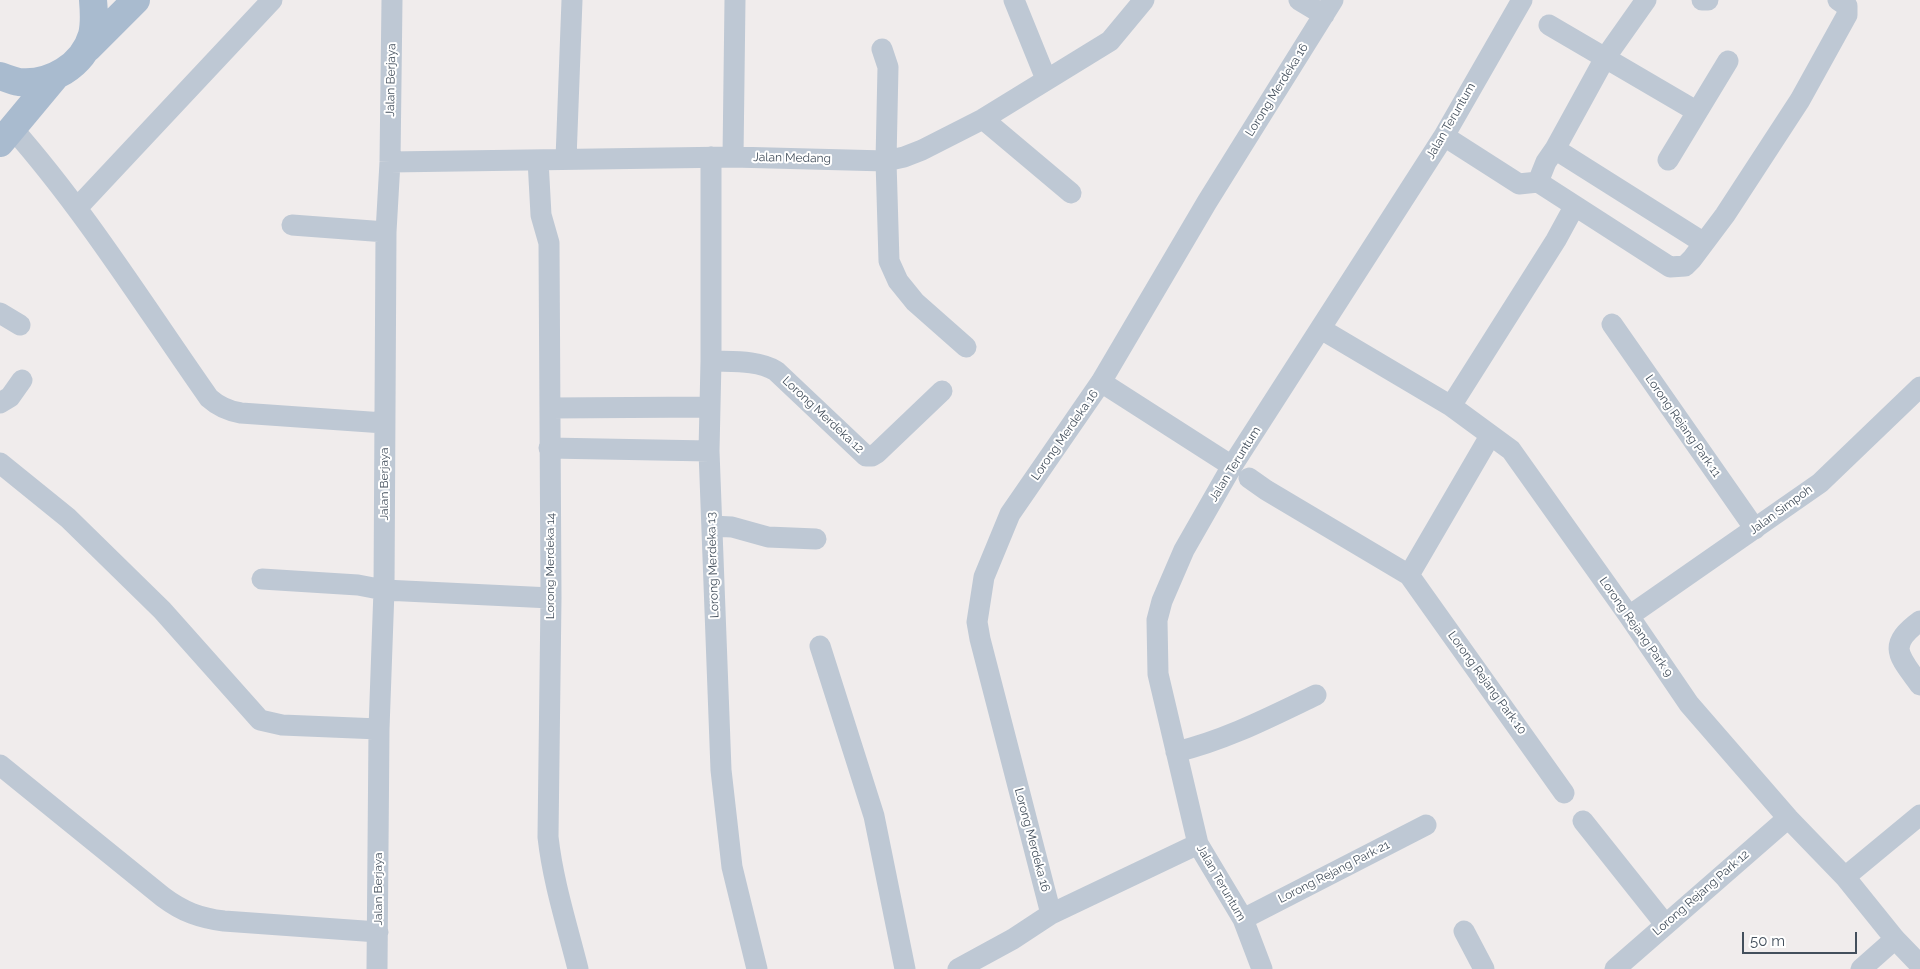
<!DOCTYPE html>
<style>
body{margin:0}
#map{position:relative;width:1920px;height:969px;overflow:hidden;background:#f0ecec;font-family:Raleway,sans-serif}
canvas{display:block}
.scale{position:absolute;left:1742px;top:932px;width:115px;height:22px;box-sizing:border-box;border:2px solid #434f5c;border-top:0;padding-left:6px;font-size:15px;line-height:18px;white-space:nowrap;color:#434f5c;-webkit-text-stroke:4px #fff;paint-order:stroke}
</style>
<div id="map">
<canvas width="1920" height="969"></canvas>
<div class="scale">50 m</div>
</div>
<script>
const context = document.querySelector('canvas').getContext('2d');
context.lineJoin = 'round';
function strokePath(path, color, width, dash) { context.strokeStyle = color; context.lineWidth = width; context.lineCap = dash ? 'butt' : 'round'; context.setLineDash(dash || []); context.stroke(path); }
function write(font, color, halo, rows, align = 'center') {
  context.font = font + ' Raleway,sans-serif'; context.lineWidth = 4; context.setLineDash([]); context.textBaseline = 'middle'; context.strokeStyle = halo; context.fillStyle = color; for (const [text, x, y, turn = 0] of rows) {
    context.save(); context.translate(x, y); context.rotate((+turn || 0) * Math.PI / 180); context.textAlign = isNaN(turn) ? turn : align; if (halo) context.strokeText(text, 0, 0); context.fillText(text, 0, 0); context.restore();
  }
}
strokePath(new Path2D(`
 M1014,0L1046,79
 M1299,0L1324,15
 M1702,0H1708
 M1549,25L1696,111
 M882,49L888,67L886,161L889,261L898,281L915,302L966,347
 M983,119L1071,193
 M13,129C86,212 145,307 209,398C219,407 228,411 241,413L384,423
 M1444,136L1519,184L1538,182L1670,267L1685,266L1692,259L1725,215L1800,100L1847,15V6L1838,0
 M1555,149L1704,243
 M711,157V361L709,451L721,770L732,867L757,969
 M733,157L735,0
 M566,159L572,0
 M538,160L541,215L549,243L551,598L548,837C553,882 567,925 578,969
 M1668,160L1728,61
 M390,162L733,157L886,161L904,157L922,150L983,119L1110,41L1144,0
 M1538,182L1546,162L1555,149L1605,58L1646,0
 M77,208L272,0
 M292,225L386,232
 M0,313L20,325
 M1612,324L1755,529
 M1321,329L1451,406L1511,450L1629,616L1689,704L1788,818L1845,877L1895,939L1920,965
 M711,361C733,362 757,360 776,371L866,456H872L877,453L942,391
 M1101,382L1232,466
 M0,403L10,397L22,380
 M1451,406L1556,240L1574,207
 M550,408L710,407
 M549,448L709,451
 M0,463L68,518L162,610L260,720L282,725L379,729
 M1249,478L1266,490L1409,575L1564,793
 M712,526L732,527L768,537L816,539
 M1409,575L1490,436
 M262,579L358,585L384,590L551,598
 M1629,616L1820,483L1920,387
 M1920,621C1886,646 1899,656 1920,685
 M820,646L874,816L905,969
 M1176,752C1226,740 1270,717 1316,695
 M0,765L163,897C183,912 200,918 224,921L378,932
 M1583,821L1665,924
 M1845,877L1920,815
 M1051,914L980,639L977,622L984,577L1010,514L1101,382L1207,202L1333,0
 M1243,919L1426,825
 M1464,931L1484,969
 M377,969L379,729L384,590L386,232L390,162L392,0
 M958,969L1013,939L1051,914L1198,844
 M1262,969L1243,919L1198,844L1158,674L1157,620L1162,601L1184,550L1232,466L1444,136L1522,0
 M1615,969L1788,818
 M1861,969L1895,939`), '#bec8d4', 21);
strokePath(new Path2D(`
 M88,48L136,0
 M0,76C6,78 13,81 19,82C50,85 83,66 92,35C95,23 94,12 93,0
 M0,143L55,77`), '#a9bbcf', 28);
write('12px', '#434f5c', '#fff', [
 ["Jalan Berjaya",391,80,-89],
 ["Lorong Merdeka 16",1277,90,-58],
 ["Jalan Teruntum",1451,121,-60],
 ["Jalan Medang",792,158,1],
 ["Lorong Merdeka 12",823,415,43],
 ["Lorong Rejang Park 11",1683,426,55],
 ["Lorong Merdeka 16",1065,435,-55],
 ["Jalan Teruntum",1235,464,-58],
 ["Jalan Berjaya",384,484,-90],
 ["Jalan Simpoh",1781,510,-36],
 ["Lorong Merdeka 13",713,565,-92],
 ["Lorong Merdeka 14",550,566,-90],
 ["Lorong Rejang Park 9",1636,627,55],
 ["Lorong Rejang Park 10",1487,683,54],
 ["Lorong Merdeka 16",1032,840,75],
 ["Lorong Rejang Park 21",1334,872,-27],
 ["Jalan Teruntum",1221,883,60],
 ["Jalan Berjaya",378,889,-90],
 ["Lorong Rejang Park 12",1701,893,-41]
]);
</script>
